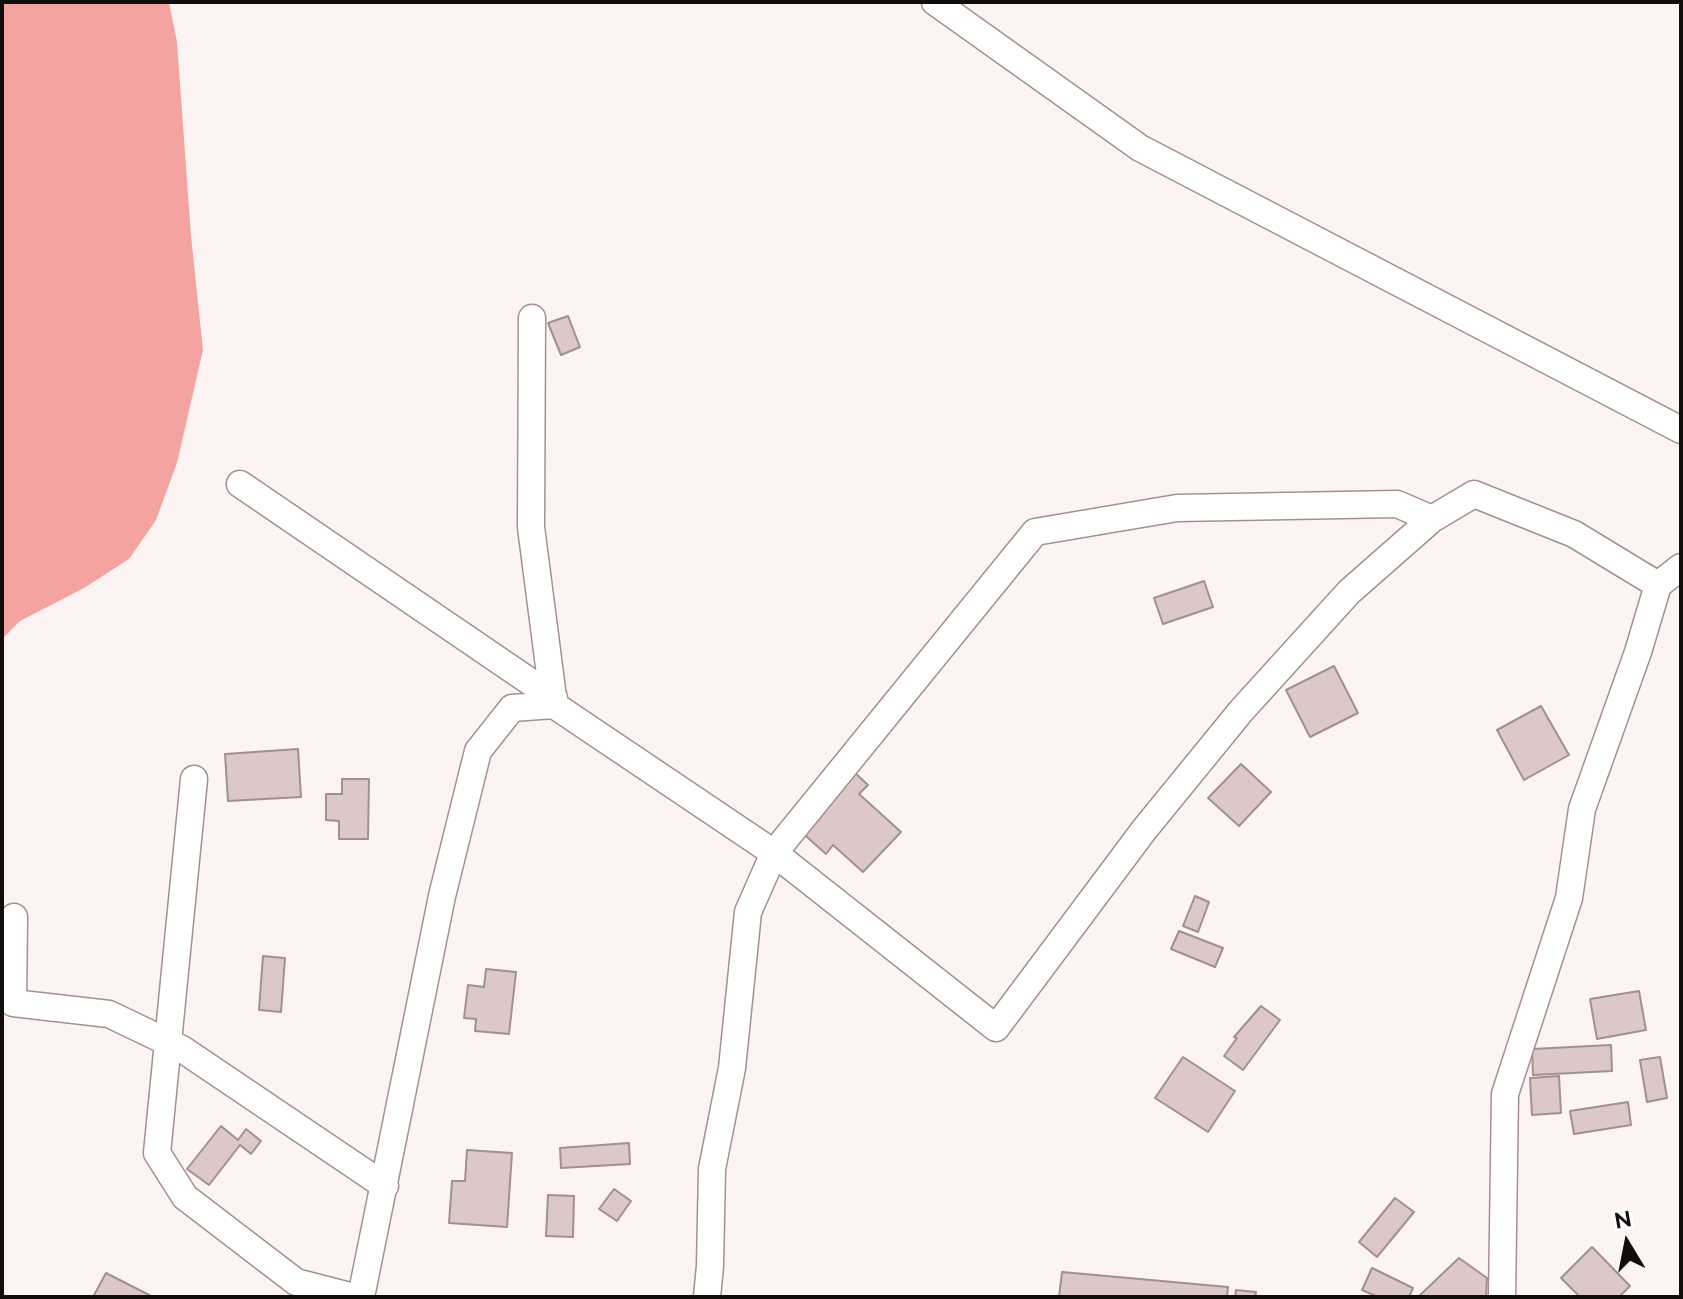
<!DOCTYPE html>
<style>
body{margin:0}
#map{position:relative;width:1683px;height:1299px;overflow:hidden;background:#fcf4f3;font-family:Raleway,sans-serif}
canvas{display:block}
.frame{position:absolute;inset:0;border:4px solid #120c0b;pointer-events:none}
.north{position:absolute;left:1587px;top:1203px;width:80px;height:80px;-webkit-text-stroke:6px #fff;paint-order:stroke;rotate:350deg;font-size:22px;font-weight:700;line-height:32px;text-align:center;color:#120c0b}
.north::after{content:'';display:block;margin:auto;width:28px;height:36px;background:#120c0b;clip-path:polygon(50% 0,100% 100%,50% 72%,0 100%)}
</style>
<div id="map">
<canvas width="1683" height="1299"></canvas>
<div class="frame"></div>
<div class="north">N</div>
</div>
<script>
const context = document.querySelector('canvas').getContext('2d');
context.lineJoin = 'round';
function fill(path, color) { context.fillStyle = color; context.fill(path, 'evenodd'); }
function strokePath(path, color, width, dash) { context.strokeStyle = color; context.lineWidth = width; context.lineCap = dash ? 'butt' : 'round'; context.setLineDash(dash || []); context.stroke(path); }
fill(new Path2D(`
 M2,2H169L177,42L191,236L203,350L177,463L156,520L129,559L84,588L20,621L2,639Z`), '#f5a3a0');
const building = new Path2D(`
 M568,316L580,347L561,355L548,323Z
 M1204,581L1213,607L1163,624L1154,598Z
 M1334,666L1358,713L1310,737L1286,690Z
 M1541,706L1569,755L1524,780L1497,730Z
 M298,749L301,797L228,801L225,754Z
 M1241,764L1271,792L1239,826L1208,798Z
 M853,771L868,785L859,794L901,832L863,872L833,845L826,854L799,830Z
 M342,779H369L368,839H339V821L326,820V794H342Z
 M1195,896L1209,902L1198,932L1183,926Z
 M1179,931L1223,948L1215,967L1171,949Z
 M263,956L285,958L281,1012L259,1010Z
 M486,969L516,972L509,1034L475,1031L476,1019L464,1018L468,985L484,987Z
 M1639,991L1646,1030L1597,1039L1590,999Z
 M1261,1006L1280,1020L1243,1070L1224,1056L1237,1038L1234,1037Z
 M1611,1045L1612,1071L1533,1075L1532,1049Z
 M1183,1057L1235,1091L1208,1132L1155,1098Z
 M1660,1057L1667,1098L1647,1102L1640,1060Z
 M1559,1076L1561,1113L1532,1115L1530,1078Z
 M1628,1102L1631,1125L1574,1134L1570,1111Z
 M221,1126L238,1140L246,1129L261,1141L251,1154L240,1145L209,1185L187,1169Z
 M629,1143L630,1164L561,1168L560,1148Z
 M467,1150L512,1153L507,1227L449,1223L452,1181H465Z
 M614,1189L631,1201L617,1221L599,1209Z
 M548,1195L574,1196L573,1237L546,1236Z
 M1395,1198L1414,1212L1377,1257L1359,1242Z
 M1592,1247L1630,1286L1619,1297H1580L1561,1278Z
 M1459,1258L1487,1278L1486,1297H1418Z
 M1372,1268L1413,1288L1409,1297H1378L1362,1290Z
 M1062,1272L1228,1287L1227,1297H1059Z
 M106,1273L153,1297H93Z
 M1236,1290L1256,1292L1255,1297H1235Z`);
fill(building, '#dcc8c7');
strokePath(building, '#a28f8e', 2);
const street = new Path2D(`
 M935,2L1140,148L1681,430
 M532,318L531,527L554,705
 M240,484L554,698
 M1658,585L1681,567
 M194,779L157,1153L185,1197L296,1282L354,1297
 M14,917L13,1003L109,1014L182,1049L385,1186
 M361,1297L442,896L478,751L512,708L554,705L774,853L996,1028L1144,830L1241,711L1349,592L1432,519L1474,494L1574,534L1658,585L1638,652L1582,809L1569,898L1505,1094L1502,1297
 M707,1297L710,1266L712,1169L732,1068L748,912L774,853L1035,532L1177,508L1397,504L1432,519`);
strokePath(street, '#a4918f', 29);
strokePath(street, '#fff', 26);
</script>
